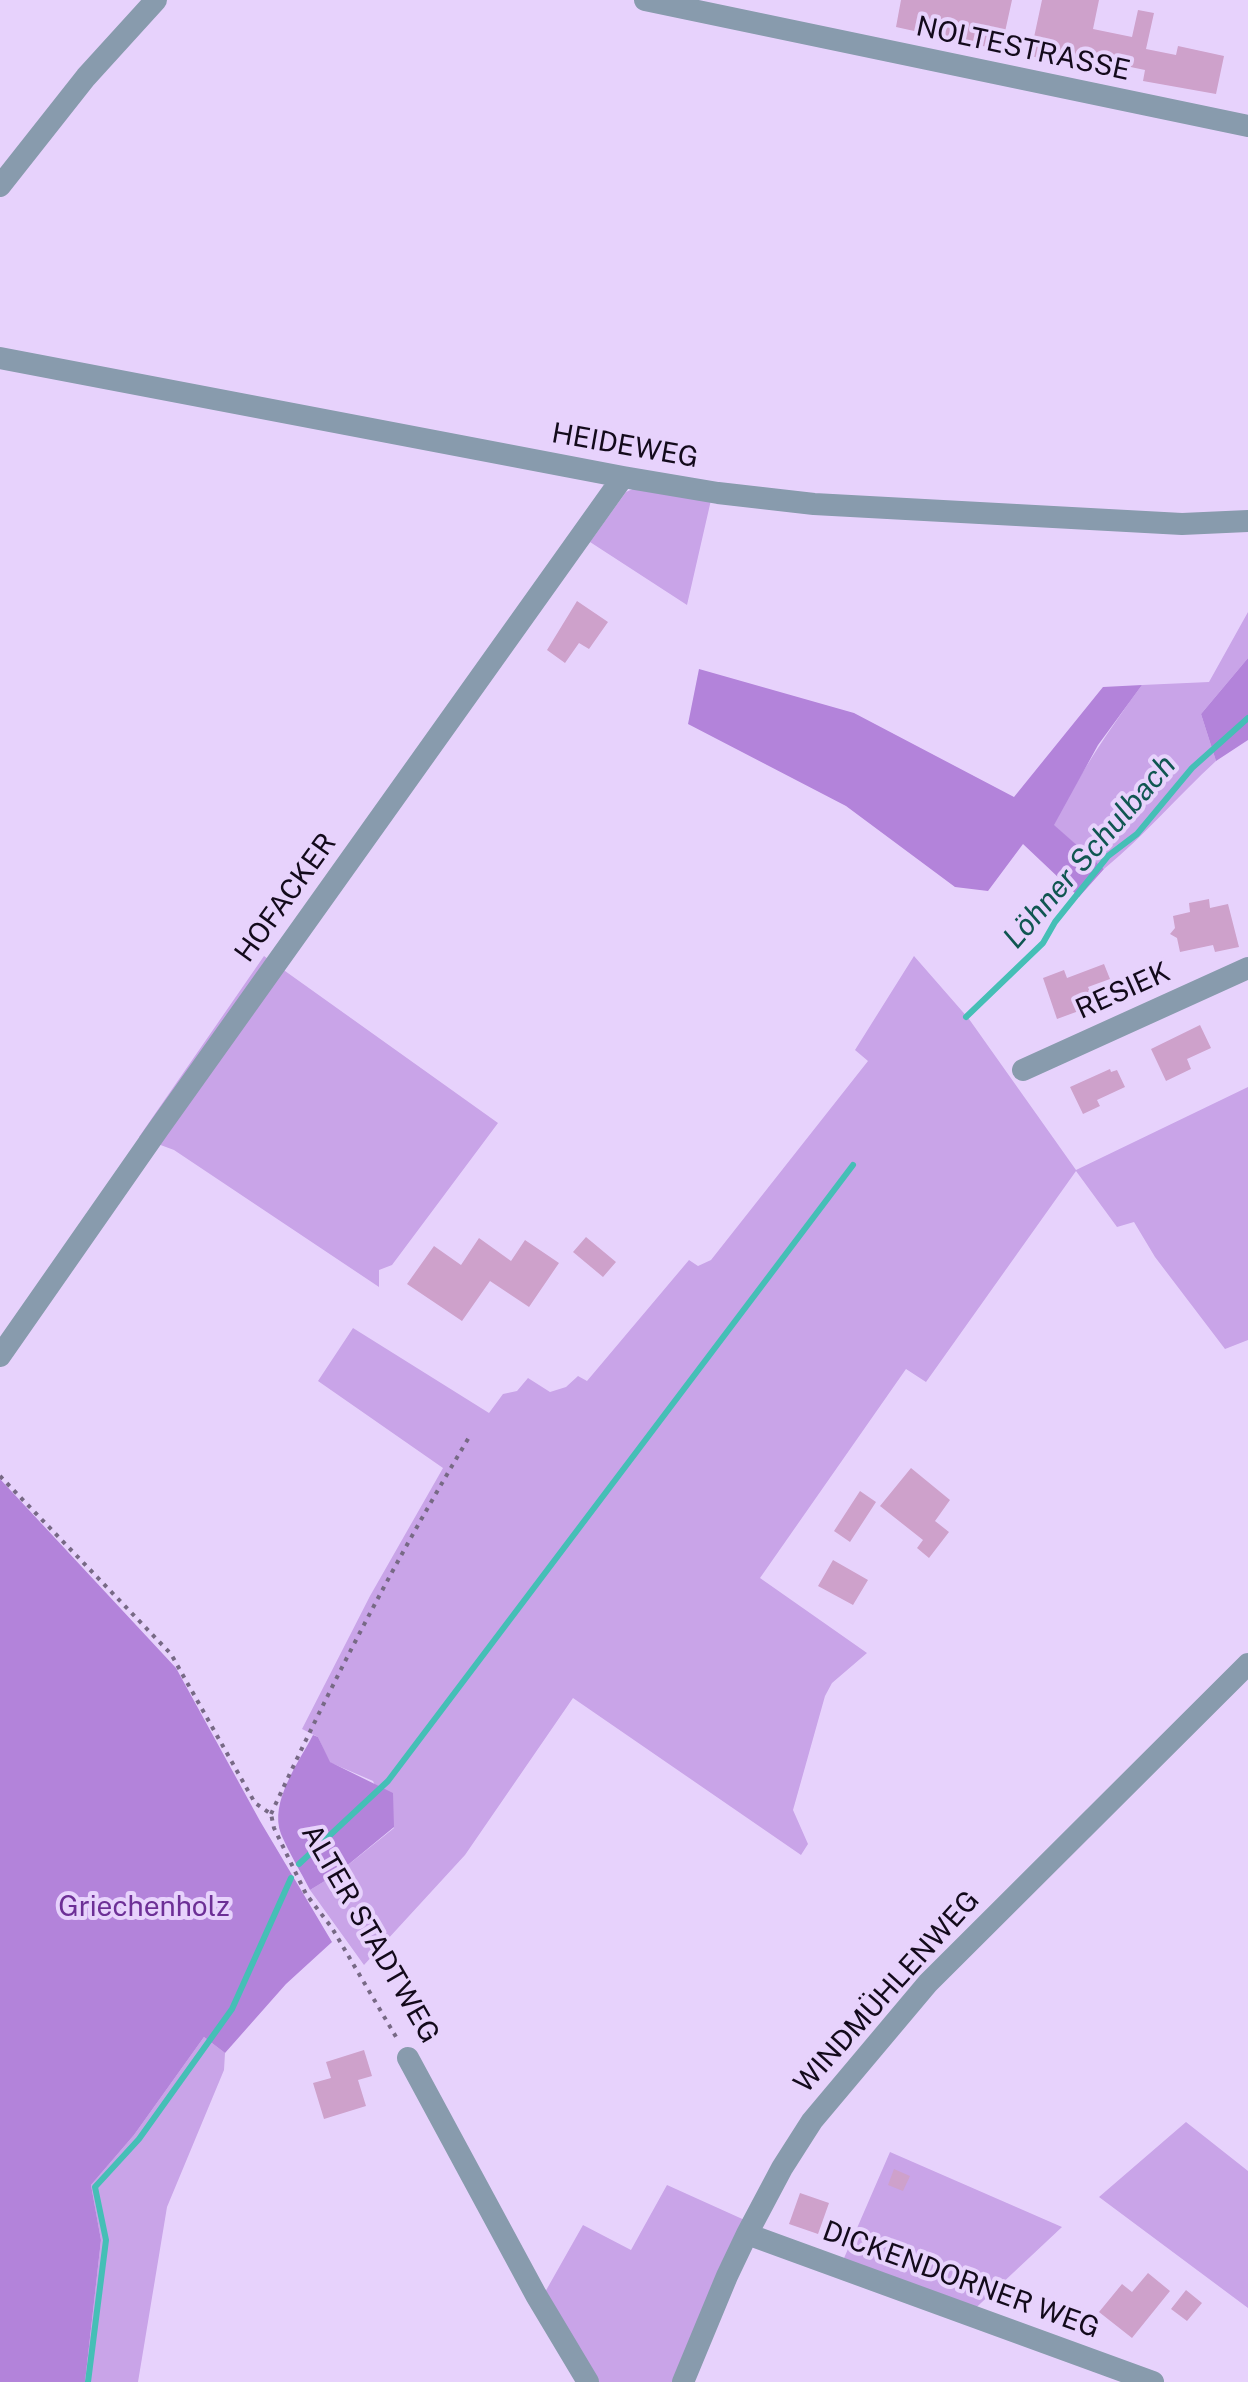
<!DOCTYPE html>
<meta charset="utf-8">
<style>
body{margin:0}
canvas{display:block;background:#e7d2fc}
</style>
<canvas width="1248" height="2382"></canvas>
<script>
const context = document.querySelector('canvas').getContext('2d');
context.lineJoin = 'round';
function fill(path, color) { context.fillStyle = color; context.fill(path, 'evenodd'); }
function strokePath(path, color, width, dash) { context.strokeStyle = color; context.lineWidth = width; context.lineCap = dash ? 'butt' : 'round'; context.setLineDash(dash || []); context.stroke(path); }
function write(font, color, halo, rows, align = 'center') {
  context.font = font + ' "Public Sans",sans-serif'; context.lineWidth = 8; context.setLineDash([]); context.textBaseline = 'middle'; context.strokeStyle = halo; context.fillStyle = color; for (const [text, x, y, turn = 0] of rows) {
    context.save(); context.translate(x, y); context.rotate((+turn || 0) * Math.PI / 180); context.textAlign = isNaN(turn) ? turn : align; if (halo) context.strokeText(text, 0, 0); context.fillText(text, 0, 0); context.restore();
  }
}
fill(new Path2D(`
 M635,488L711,500L687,605L590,542L626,492Z
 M1248,612V658L1201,714L1216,761C1178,796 1144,836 1104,869L1053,825C1080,773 1108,731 1142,685L1209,682Z
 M264,956L498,1123L392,1265L379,1270V1287L174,1150L139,1137Z
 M914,956L969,1019L1076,1170L1248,1087V1340L1225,1349L1155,1257L1134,1222L1117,1227L1076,1171L926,1382L906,1369L760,1578L867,1653L832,1683L825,1696L793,1810L808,1844L801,1855L573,1698L465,1855L364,1965L310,1890L338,1873L394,1828L373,1781L329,1762L318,1737L302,1729L370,1596L443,1468L318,1381L353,1328L489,1413L503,1394L517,1391L528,1378L550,1392L566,1387L578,1376L587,1381L689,1260L698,1266L711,1260L868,1061L855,1050Z
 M204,2037L225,2053L224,2070L167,2207L138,2382H85L101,2240L91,2185L134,2135Z
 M1186,2122L1248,2171V2308L1099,2197Z
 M890,2152L1062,2227L965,2318L838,2272Z
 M667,2185L749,2222L675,2382H594L544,2294L583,2225L631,2250Z`), '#c9a4e8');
fill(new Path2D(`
 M1248,658V740L1216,761L1201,714Z
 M699,669L854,713L1014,797L1103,687L1142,685L1098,745L1054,825L1104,869L1079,897L1023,844L988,891L955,887L846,806L688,724Z
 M0,1479L176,1668L260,1821L332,1942L286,1984L225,2053L204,2037L134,2135L91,2185L101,2240L85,2382H0Z
 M313,1735L318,1737L330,1762L393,1793L394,1827L338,1873L310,1890C301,1872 289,1853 281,1834C269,1802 299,1762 313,1735Z`), '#b383da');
strokePath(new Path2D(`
 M966,1017L1043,943L1055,922L1108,856L1137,834L1192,768L1248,718
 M299,1864L388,1781L853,1165
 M88,2382L106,2240L95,2187L139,2139L232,2009L291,1878`), '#45bfb6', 6);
fill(new Path2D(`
 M901,0H1012L1001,50L896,27Z
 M1042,0H1099L1093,29L1132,37L1138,10L1154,13L1146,49L1176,55L1178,46L1224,56L1216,94L1143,81L1145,70L1116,64L1113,74L1030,56Z
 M577,601L608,622L589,649L579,643L565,663L547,650Z
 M1209,899L1210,908L1228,904L1239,947L1215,952L1213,945L1180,952L1177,938L1170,934L1175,928L1173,916L1190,912L1189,903Z
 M1104,964L1110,979L1088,987L1095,1005L1057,1019L1043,978L1064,970L1067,978Z
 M1200,1025L1211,1048L1187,1059L1191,1069L1166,1081L1151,1049Z
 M1110,1069L1111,1072L1117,1070L1125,1087L1097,1100L1100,1106L1083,1114L1070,1087Z
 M586,1237L616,1262L603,1277L573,1252Z
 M479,1238L511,1261L525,1240L559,1263L529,1307L490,1281L462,1321L407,1284L434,1246L461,1265Z
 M911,1468L950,1500L935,1521L949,1532L929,1558L917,1548L923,1540L880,1506Z
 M860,1491L876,1502L850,1542L834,1531Z
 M833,1560L868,1580L853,1605L818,1586Z
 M364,2050L372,2076L358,2080L366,2106L324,2119L313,2083L331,2078L326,2062Z
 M894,2169L910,2176L903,2191L888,2185Z
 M800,2193L829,2203L818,2234L789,2224Z
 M1148,2273L1170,2291L1132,2338L1099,2312L1122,2284L1132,2292Z
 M1186,2290L1202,2303L1187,2321L1171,2309Z`), '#cea1cb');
strokePath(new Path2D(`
 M0,1476L171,1654L255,1803L271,1814L274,1828L306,1894L332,1928L399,2042
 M271,1814C331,1684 397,1557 471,1434`), '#776985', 4, [4, 6]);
strokePath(new Path2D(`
 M645,0L1248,126
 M0,186L86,77L156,0
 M0,358L623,477L718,493L814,504L1182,524L1248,521
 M1023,1070L1248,968
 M0,1356L159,1128L623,477
 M408,2058L536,2295L588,2382
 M747,2234L1153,2382
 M683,2382L727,2276L747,2234L782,2168L812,2121L928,1983L1248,1664`), '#889bad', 22);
write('28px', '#130a1b', '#e7d2fc', [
 ["NOLTESTRASSE",1023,49,12],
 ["HEIDEWEG",625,446,10],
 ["HOFACKER",286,898,-54],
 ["RESIEK",1123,991,-24],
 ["ALTER STADTWEG",370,1934,60],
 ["WINDMÜHLENWEG",887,1992,-48],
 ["DICKENDORNER WEG",961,2280,20]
]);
write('28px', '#6d2f96', '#e7d2fc', [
 ["Griechenholz",144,1907]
]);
write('italic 30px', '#105651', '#e7d2fc', [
 ["Löhner Schulbach",1090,852,-49]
]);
</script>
